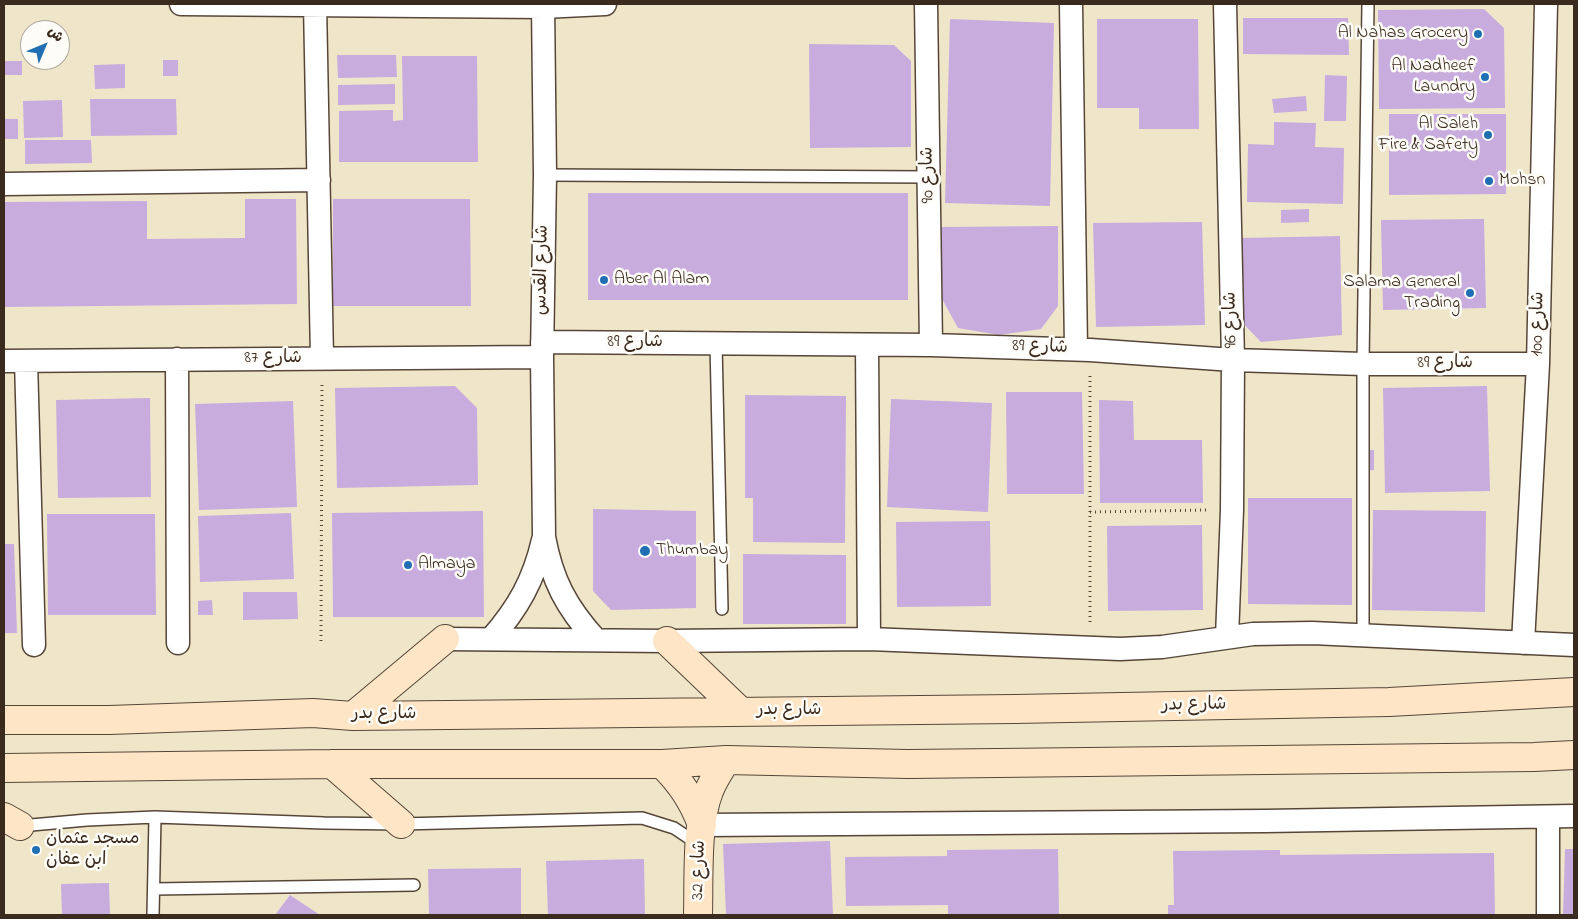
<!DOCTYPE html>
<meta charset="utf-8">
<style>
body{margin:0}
#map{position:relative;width:1578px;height:919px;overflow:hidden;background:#efe6ca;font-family:"Indie Flower","Playpen Sans Arabic",sans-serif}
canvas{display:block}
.frame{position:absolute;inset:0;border:5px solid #3b2a1e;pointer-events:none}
.north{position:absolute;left:20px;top:20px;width:50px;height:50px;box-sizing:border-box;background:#fdfcf7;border:1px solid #afa8a0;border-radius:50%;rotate:45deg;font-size:14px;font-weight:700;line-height:20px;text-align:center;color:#3b2a1e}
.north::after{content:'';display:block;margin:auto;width:18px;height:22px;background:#1f6fb2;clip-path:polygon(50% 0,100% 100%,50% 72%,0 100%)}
</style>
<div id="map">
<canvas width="1578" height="919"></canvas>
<div class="frame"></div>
<div class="north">ش</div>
</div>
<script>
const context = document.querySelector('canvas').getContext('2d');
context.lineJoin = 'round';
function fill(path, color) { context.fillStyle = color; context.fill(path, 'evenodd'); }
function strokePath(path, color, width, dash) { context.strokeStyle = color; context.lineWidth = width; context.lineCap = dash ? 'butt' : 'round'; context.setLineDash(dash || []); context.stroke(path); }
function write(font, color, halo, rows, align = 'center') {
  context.font = font + ' "Indie Flower","Playpen Sans Arabic",sans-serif'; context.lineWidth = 5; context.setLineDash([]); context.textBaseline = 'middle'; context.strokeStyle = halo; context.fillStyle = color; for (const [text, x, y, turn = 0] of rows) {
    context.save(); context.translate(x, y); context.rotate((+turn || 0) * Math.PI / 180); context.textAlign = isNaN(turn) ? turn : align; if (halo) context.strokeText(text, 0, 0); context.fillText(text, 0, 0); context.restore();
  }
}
fill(new Path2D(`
 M1484,9L1504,28L1505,108L1379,109L1378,10Z
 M1243,18H1348L1349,55L1243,54Z
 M950,19L1054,23L1050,206L945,203Z
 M1097,19H1198L1199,129H1139V108H1097Z
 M809,44L894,45L911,61V147L810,148Z
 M337,55H396L397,77L338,78Z
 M402,56H477L478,162H339V111L393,110V121L403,120Z
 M163,60H178V76H163Z
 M4,61H22V75H4Z
 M125,64V88L95,89L94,65Z
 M1325,75L1347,76L1346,121H1324Z
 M395,84V104L338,105V85Z
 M1306,96L1307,111L1274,113L1272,99Z
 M90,99H176L177,135L91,136Z
 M62,100L63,137L24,138L23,101Z
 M1389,114H1506V194L1389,195Z
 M4,119H18V139H4Z
 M1274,122L1316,123L1315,147L1344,148L1343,204L1247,202L1248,144L1274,145Z
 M25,140H91L92,163L25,164Z
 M588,193H908V300H588Z
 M245,199H296L297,304L4,307V202L147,201V239L245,238Z
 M333,199H470L471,306H333Z
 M1309,209V222L1281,223V210Z
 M1484,219L1486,308L1383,310L1381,220Z
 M1202,222L1205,325L1096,327L1093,223Z
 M1058,226V306L1041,329L999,335L958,328L942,299L938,227Z
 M1340,236L1342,335L1261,342L1234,314L1240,238Z
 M455,386L477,408L478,485L337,488L335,388Z
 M1487,386L1490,491L1385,493L1383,388Z
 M1006,392H1082L1084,494H1007Z
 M745,395L846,396L845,543L753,542V498H745Z
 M150,398L151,497L58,498L56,400Z
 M891,399L992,403L988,512L887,507Z
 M1099,400L1133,401L1134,440H1202L1203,503H1100Z
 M293,401L297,507L199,510L195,404Z
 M1365,450H1374V470L1364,471Z
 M1248,498H1352V605L1248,604Z
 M593,509L696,511V608L611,610L593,591Z
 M1373,510L1486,511L1485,612L1372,610Z
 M483,511L484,617H333L332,513Z
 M291,513L294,579L200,582L198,516Z
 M47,514H155L156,615H48Z
 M990,521L991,606L897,607L896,522Z
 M1202,525L1203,610L1108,611L1107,526Z
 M4,544H14L17,633H4Z
 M743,554L846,555V624H743Z
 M243,592H297L298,619L243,620Z
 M212,600L213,615H198V601Z
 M830,841L833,915H726L723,844Z
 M1058,849L1059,915H948V905L846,906L845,857L947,856V850Z
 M1565,849H1574V915H1563Z
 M1280,850V855L1494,853L1495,915H1168V905H1174L1173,851Z
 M644,859L645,915H548L546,861Z
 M521,868V915H429L428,869Z
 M109,883L110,915H62L61,884Z
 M290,895L320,915H275Z`), '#c8acde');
const lane = new Path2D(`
 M545,175L929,177
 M716,344L722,609
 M1363,635V364L1368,4
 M20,826L87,820L155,817L324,823L401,824L642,818L674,828L698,844
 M154,889L414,885
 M153,915L155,817`);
const street = new Path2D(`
 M181,4L543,7L605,4
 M315,4L322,358
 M543,4L545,175L542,357L544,537C552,580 566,607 596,640
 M926,4L931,345
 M1071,4L1076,349
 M1225,4L1233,360L1232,510L1227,637
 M4,184L319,180
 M542,342L931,345L1090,350L1233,360L1363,364H1538
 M867,345L869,639
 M177,359L178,643
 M4,361L542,357
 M26,361L34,645
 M445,639L667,641L869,639L1120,649L1162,647L1253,634L1312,633L1574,645
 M491,639C518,608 534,580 543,540
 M1523,643L1538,364L1546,4
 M702,825L1265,821L1574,816
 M1548,915V817`);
const secondary = new Path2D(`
 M667,641L740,711
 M353,716L445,639
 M4,720H109L313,713L353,716L1015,709L1389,702L1574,692
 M332,764L401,824
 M662,764C681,782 693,800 702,825
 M4,768L332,764H662L726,760L908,764L1534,757L1574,755
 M4,817L20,826
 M698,915C699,879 696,824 709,791C713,780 720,770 726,760`);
strokePath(lane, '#564638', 14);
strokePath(street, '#564638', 25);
strokePath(secondary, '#564638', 30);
strokePath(new Path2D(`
 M1090,512L1207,510
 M1090,622V376
 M321,641L322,384`), '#564638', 3, [1, 4]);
strokePath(lane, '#fff', 11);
strokePath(street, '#fff', 22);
strokePath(secondary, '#fde5c5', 28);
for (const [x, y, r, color] of [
 [1478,34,5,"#1f6fb2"],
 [1485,77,5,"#1f6fb2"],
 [1488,135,5,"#1f6fb2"],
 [1489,181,5,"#1f6fb2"],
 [604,280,5,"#1f6fb2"],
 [1470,293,5,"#1f6fb2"],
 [645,551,6,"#1f6fb2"],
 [408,565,5,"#1f6fb2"],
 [36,850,5,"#1f6fb2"]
]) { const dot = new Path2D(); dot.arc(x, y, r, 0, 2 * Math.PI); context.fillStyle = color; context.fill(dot); strokePath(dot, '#fdfcf7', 2); }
write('18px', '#3b2a1e', '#fdfcf7', [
 ["Al Nahas Grocery",1468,34,"right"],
 ["Al Nadheef",1475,67,"right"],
 ["Laundry",1475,88,"right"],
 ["Al Saleh",1478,125,"right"],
 ["Fire & Safety",1478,146,"right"],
 ["Mohsn",1499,181],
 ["Aber Al Alam",614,280],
 ["Salama General",1460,283,"right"],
 ["Trading",1460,304,"right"],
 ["Thumbay",656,551],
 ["Almaya",418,565],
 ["مسجد عثمان",46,840],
 ["ابن عفان",46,861]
], 'left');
write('18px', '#3b2a1e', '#fdfcf7', [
 ["شارع 90",929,175,-91],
 ["شارع القدس",543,270,-89],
 ["شارع 96",1232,320,-91],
 ["شارع 100",1539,324,-89],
 ["شارع 89",635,343],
 ["شارع 89",1040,348,2],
 ["شارع 87",273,359],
 ["شارع 89",1445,364],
 ["شارع بدر",1194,706,-1],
 ["شارع بدر",789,711],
 ["شارع بدر",384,715],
 ["شارع 32",700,870,-88]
]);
</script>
